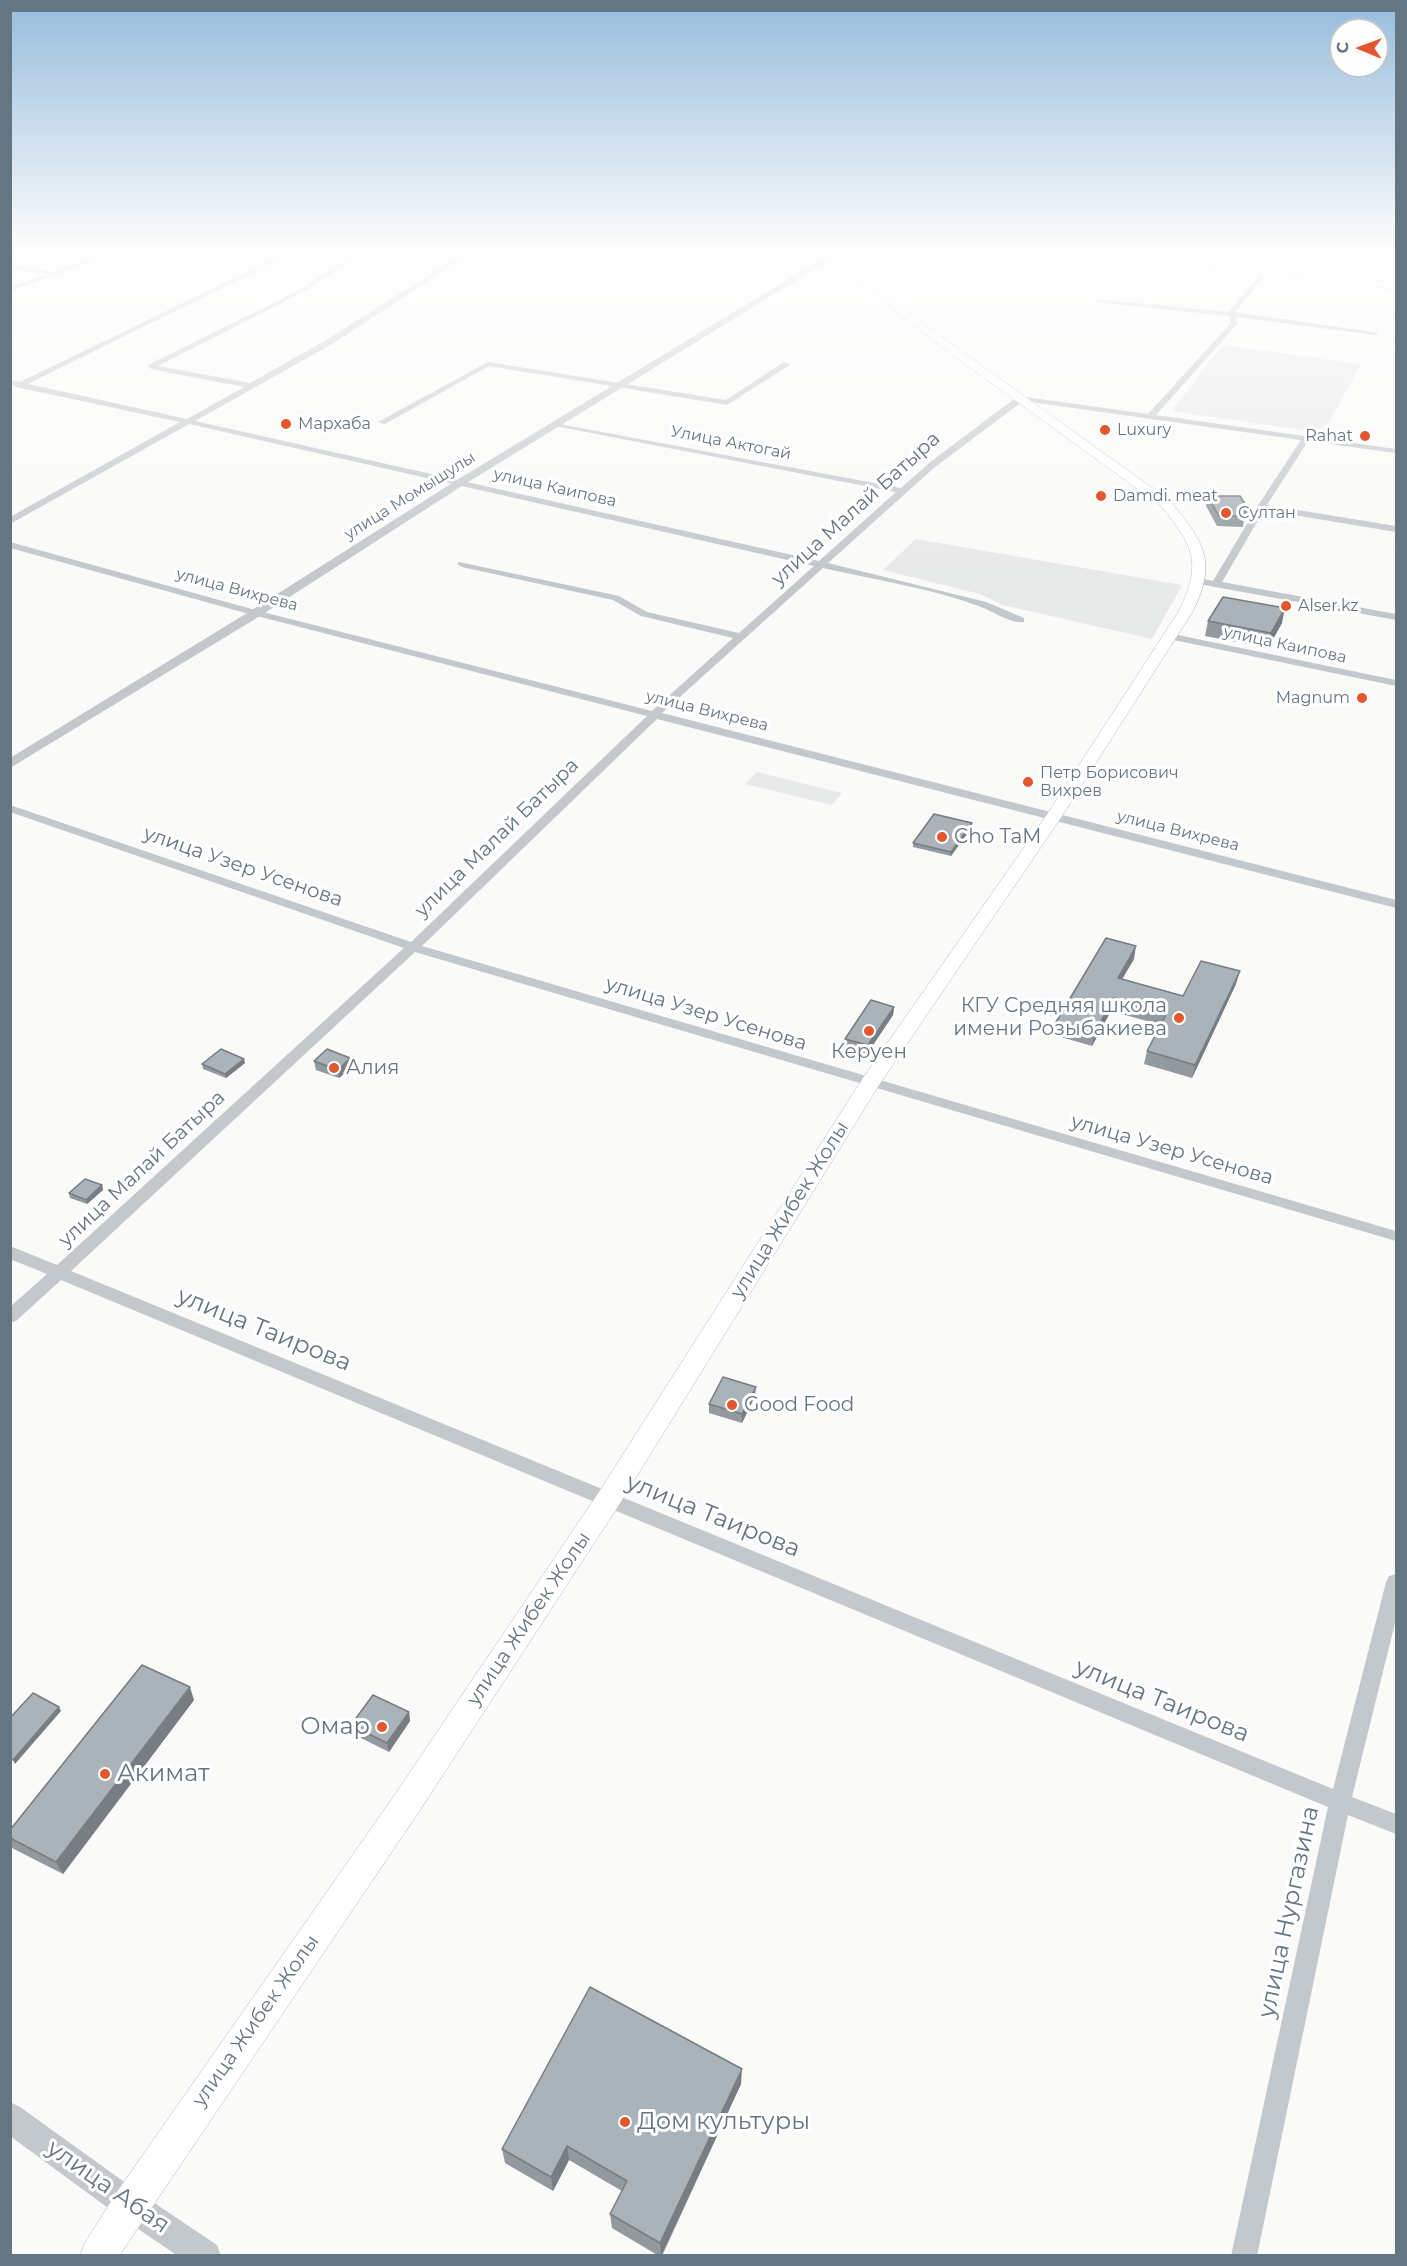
<!DOCTYPE html>
<meta charset="utf-8">
<style>
body{margin:0}
#map{position:relative;width:1407px;height:2266px;overflow:hidden;background:#fafaf8;font-family:Montserrat,sans-serif}
canvas{display:block}
.frame{position:absolute;inset:0;border:12px solid #657683;pointer-events:none}
.north{position:absolute;left:1329px;top:18px;width:60px;height:60px;box-sizing:border-box;background:#fff;border:2px solid #c1c8cd;border-radius:50%;rotate:271deg;font-size:16px;font-weight:700;line-height:24px;text-align:center;color:#657683}
.north::after{content:'';display:block;margin:auto;width:21px;height:27px;background:#e4572e;clip-path:polygon(50% 0,100% 100%,50% 72%,0 100%)}
</style>
<div id="map">
<canvas width="1407" height="2266"></canvas>
<div class="frame"></div>
<div class="north">С</div>
</div>
<script>
const context = document.querySelector('canvas').getContext('2d');
context.lineJoin = 'round';
function fill(path, color) { context.fillStyle = color; context.fill(path, 'evenodd'); }
function strokePath(path, color, width, dash) { context.strokeStyle = color; context.lineWidth = width; context.lineCap = dash ? 'butt' : 'round'; context.setLineDash(dash || []); context.stroke(path); }
function write(font, color, halo, rows, align = 'center') {
  context.font = font + ' Montserrat,sans-serif'; context.lineWidth = 6; context.setLineDash([]); context.textBaseline = 'middle'; context.strokeStyle = halo; context.fillStyle = color; for (const [text, x, y, turn = 0] of rows) {
    context.save(); context.translate(x, y); context.rotate((+turn || 0) * Math.PI / 180); context.textAlign = isNaN(turn) ? turn : align; if (halo) context.strokeText(text, 0, 0); context.fillText(text, 0, 0); context.restore();
  }
}
fill(new Path2D(`
 M1222,345L1361,364L1323,433L1172,411Z
 M916,539L1182,585L1152,639L1003,605L980,594L883,570Z
 M757,772L842,793L832,805L745,784Z`), '#e8e9e9');
const secondary = new Path2D(`
 M819,252H828L961,351L1169,500C1203,540 1218,561 1193,611L1062,816L879,1085L617,1508L418,1813L119,2256H80L85,2243L117,2192L396,1793L599,1492L863,1078L1046,816L1179,611C1203,563 1193,545 1161,506L953,355Z`);
const motorway = new Path2D(`
 M813,252H840L833,260L829,261Z
 M1045,252H1081L1396,282V289L1051,255Z`);
strokePath(secondary, '#b3babf', 1);
strokePath(motorway, '#b4b9bd', 1);
fill(new Path2D(`
 M112,252H120L10,291V287L46,274L10,268V264L52,272Z
 M288,252H295L28,384L187,419L244,387L151,369L148,365L297,291L359,252H366L301,293L158,366L250,383L328,339L465,252H472L334,343L195,421L819,561L896,492L550,425L554,423L901,488L929,463L1018,396L1148,414L1231,323L1229,316L1096,302L1094,299L1228,312L1264,271L1266,274L1235,312L1379,333L1375,335L1236,317L1237,324L1156,415L1396,449V453L1308,441L1267,505L1396,526V532L1264,510L1222,582L1396,614V620L1199,584L1194,581L1199,578L1213,581L1257,507L1301,440L1023,401L935,467L828,563L986,602L1024,618V622C1010,624 993,611 981,607C931,588 875,580 823,568L662,713L1396,900V908L657,719L422,946L1396,1231V1241L415,952L71,1271L1333,1789L1386,1582L1389,1576L1396,1574V1619L1352,1797L1396,1814V1834L1348,1815L1257,2256H1231L1328,1807L61,1280L16,1321L10,1323V1307L47,1274L10,1259V1246L57,1265L404,948L10,812V805L411,942L647,716L253,615L10,548V542L259,611L652,711L733,638L641,616L613,600L462,567L457,564L459,562L619,596L647,612L739,633L814,566L189,424L10,524V517L180,422L16,387L10,384V380L20,382Z
 M488,362L726,400L784,362L791,364L727,405L489,366L385,424L378,422Z
 M1168,633L1396,680V686L1164,638L1163,636Z`), '#c3c8cc');
fill(new Path2D(`
 M826,256L833,258L465,484L260,616L10,768V758L252,610L457,480Z
 M10,2102L20,2107L141,2194L217,2245L221,2256H178L119,2216L10,2136Z`), '#c3c8cc');
fill(secondary, '#fff');
fill(motorway, '#fff');
fill(new Path2D(`
 M1207,496L1249,510L1247,520H1244L1243,527L1217,526L1206,506Z
 M1208,621L1282,623L1268,648L1205,636Z
 M972,823V827L951,856L913,847V843Z
 M1134,959L1122,979L1183,996L1236,984L1192,1078L1144,1064L1147,1051L1161,1025L1111,1011L1092,1046L1054,1035L1056,1022Z
 M894,1007L893,1015L867,1054L844,1047L845,1039Z
 M314,1061L352,1067L339,1078L316,1070Z
 M245,1063L226,1078L203,1069L202,1064Z
 M102,1185L103,1190L87,1204L70,1198L69,1193Z
 M755,1396L742,1423L709,1413V1404Z
 M194,1700L63,1874L12,1848L10,1844V1838Z
 M409,1712L410,1721L389,1752L353,1734L351,1725Z
 M741,2084L662,2256H659L612,2228L610,2214L622,2191L569,2160L553,2191L505,2163L502,2149Z`), '#929a9f');
fill(new Path2D(`
 M1244,510H1249L1247,520H1244Z
 M1285,608L1282,623L1268,648L1271,633Z
 M972,823V827L951,856V852Z
 M1136,946L1134,959L1115,991L1118,978Z
 M1240,971L1236,984L1192,1078L1195,1065Z
 M1114,998L1111,1011L1092,1046L1094,1033Z
 M894,1007L893,1015L867,1054L868,1045Z
 M350,1058L352,1067L339,1078L338,1070Z
 M244,1059L245,1063L226,1078L225,1074Z
 M102,1185L103,1190L87,1204L86,1200Z
 M756,1387L755,1396L742,1423V1414Z
 M190,1687L194,1700L63,1874L56,1862Z
 M59,1707L61,1711L15,1764L13,1760Z
 M409,1712L410,1721L389,1752L387,1743Z
 M742,2069L741,2084L661,2256L660,2243Z
 M567,2146L569,2160L553,2191L551,2177Z`), '#777d82');
const building = new Path2D(`
 M1207,496H1240L1249,510H1244L1245,516H1219Z
 M1223,597L1285,608L1271,633L1208,621Z
 M934,814L972,823L951,852L913,843Z
 M1106,938L1136,946L1118,978L1183,996L1201,961L1240,971L1195,1065L1147,1051L1167,1013L1114,998L1094,1033L1056,1022Z
 M871,1000L894,1007L868,1045L845,1039Z
 M221,1049L244,1059L225,1074L202,1064Z
 M327,1049L350,1058L338,1070L314,1061Z
 M85,1179L102,1185L86,1200L69,1193Z
 M723,1377L756,1387L742,1414L709,1404Z
 M142,1665L190,1687L56,1862L10,1838V1830Z
 M33,1693L59,1707L13,1760L10,1758V1718Z
 M373,1695L409,1712L387,1743L351,1725Z
 M590,1987L742,2069L660,2243L610,2214L627,2181L567,2146L551,2177L502,2149Z`);
fill(building, '#aab3b9');
strokePath(building, '#777d82', 1.5);
const sky = context.createLinearGradient(0, 0, 0, 569);
sky.addColorStop(0, '#96bcdc');
sky.addColorStop(0.44, '#fdfdfc');
sky.addColorStop(1, '#fdfdfc00');
context.fillStyle = sky;
context.fillRect(0, 0, 1407, 569);
for (const [x, y, r, color] of [
 [286,424,6,"#e4572e"],
 [1105,430,6,"#e4572e"],
 [1365,436,6,"#e4572e"],
 [1101,496,6,"#e4572e"],
 [1226,513,6,"#e4572e"],
 [1286,606,6,"#e4572e"],
 [1362,698,6,"#e4572e"],
 [1028,782,6,"#e4572e"],
 [942,837,6,"#e4572e"],
 [1179,1018,6,"#e4572e"],
 [869,1031,6,"#e4572e"],
 [334,1068,6,"#e4572e"],
 [732,1405,6,"#e4572e"],
 [382,1727,6,"#e4572e"],
 [105,1774,6,"#e4572e"],
 [625,2122,6,"#e4572e"]
]) { const dot = new Path2D(); dot.arc(x, y, r, 0, 2 * Math.PI); context.fillStyle = color; context.fill(dot); strokePath(dot, '#fff', 2); }
write('16px', '#657683', '#fff', [
 ["Мархаба",298,424],
 ["Luxury",1117,430],
 ["Rahat",1353,436,"right"],
 ["Damdi. meat",1113,496],
 ["Султан",1238,513],
 ["Alser.kz",1298,606],
 ["Magnum",1350,698,"right"],
 ["Петр Борисович",1040,773],
 ["Вихрев",1040,791]
], 'left');
write('16px', '#657683', '#fff', [
 ["Улица Актогай",731,443,11],
 ["улица Каипова",555,488,13],
 ["улица Момышулы",410,496,-32],
 ["улица Вихрева",237,590,15],
 ["улица Каипова",1285,645,12],
 ["улица Вихрева",707,711,14],
 ["улица Вихрева",1178,831,14]
]);
write('20px', '#657683', '#fff', [
 ["улица Малай Батыра",856,509,-42],
 ["улица Малай Батыра",497,838,-44],
 ["улица Узер Усенова",243,867,19],
 ["улица Узер Усенова",706,1014,17],
 ["улица Узер Усенова",1172,1150,16],
 ["улица Малай Батыра",142,1169,-43],
 ["улица Жибек Жолы",790,1210,-58],
 ["улица Жибек Жолы",529,1619,-56],
 ["улица Жибек Жолы",256,2021,-55]
]);
write('20px', '#657683', '#fff', [
 ["Cho TaM",954,837],
 ["КГУ Средняя школа",1167,1006,"right"],
 ["имени Розыбакиева",1167,1029,"right"],
 ["Керуен",869,1052,"center"],
 ["Алия",346,1068],
 ["Good Food",744,1405]
], 'left');
write('24px', '#657683', '#fff', [
 ["улица Таирова",264,1330,22],
 ["улица Таирова",713,1516,22],
 ["улица Таирова",1162,1701,22],
 ["улица Нургазина",1289,1912,-78],
 ["улица Абая",108,2187,35]
]);
write('24px', '#657683', '#fff', [
 ["Омар",370,1727,"right"],
 ["Акимат",117,1774],
 ["Дом культуры",637,2122]
], 'left');
</script>
